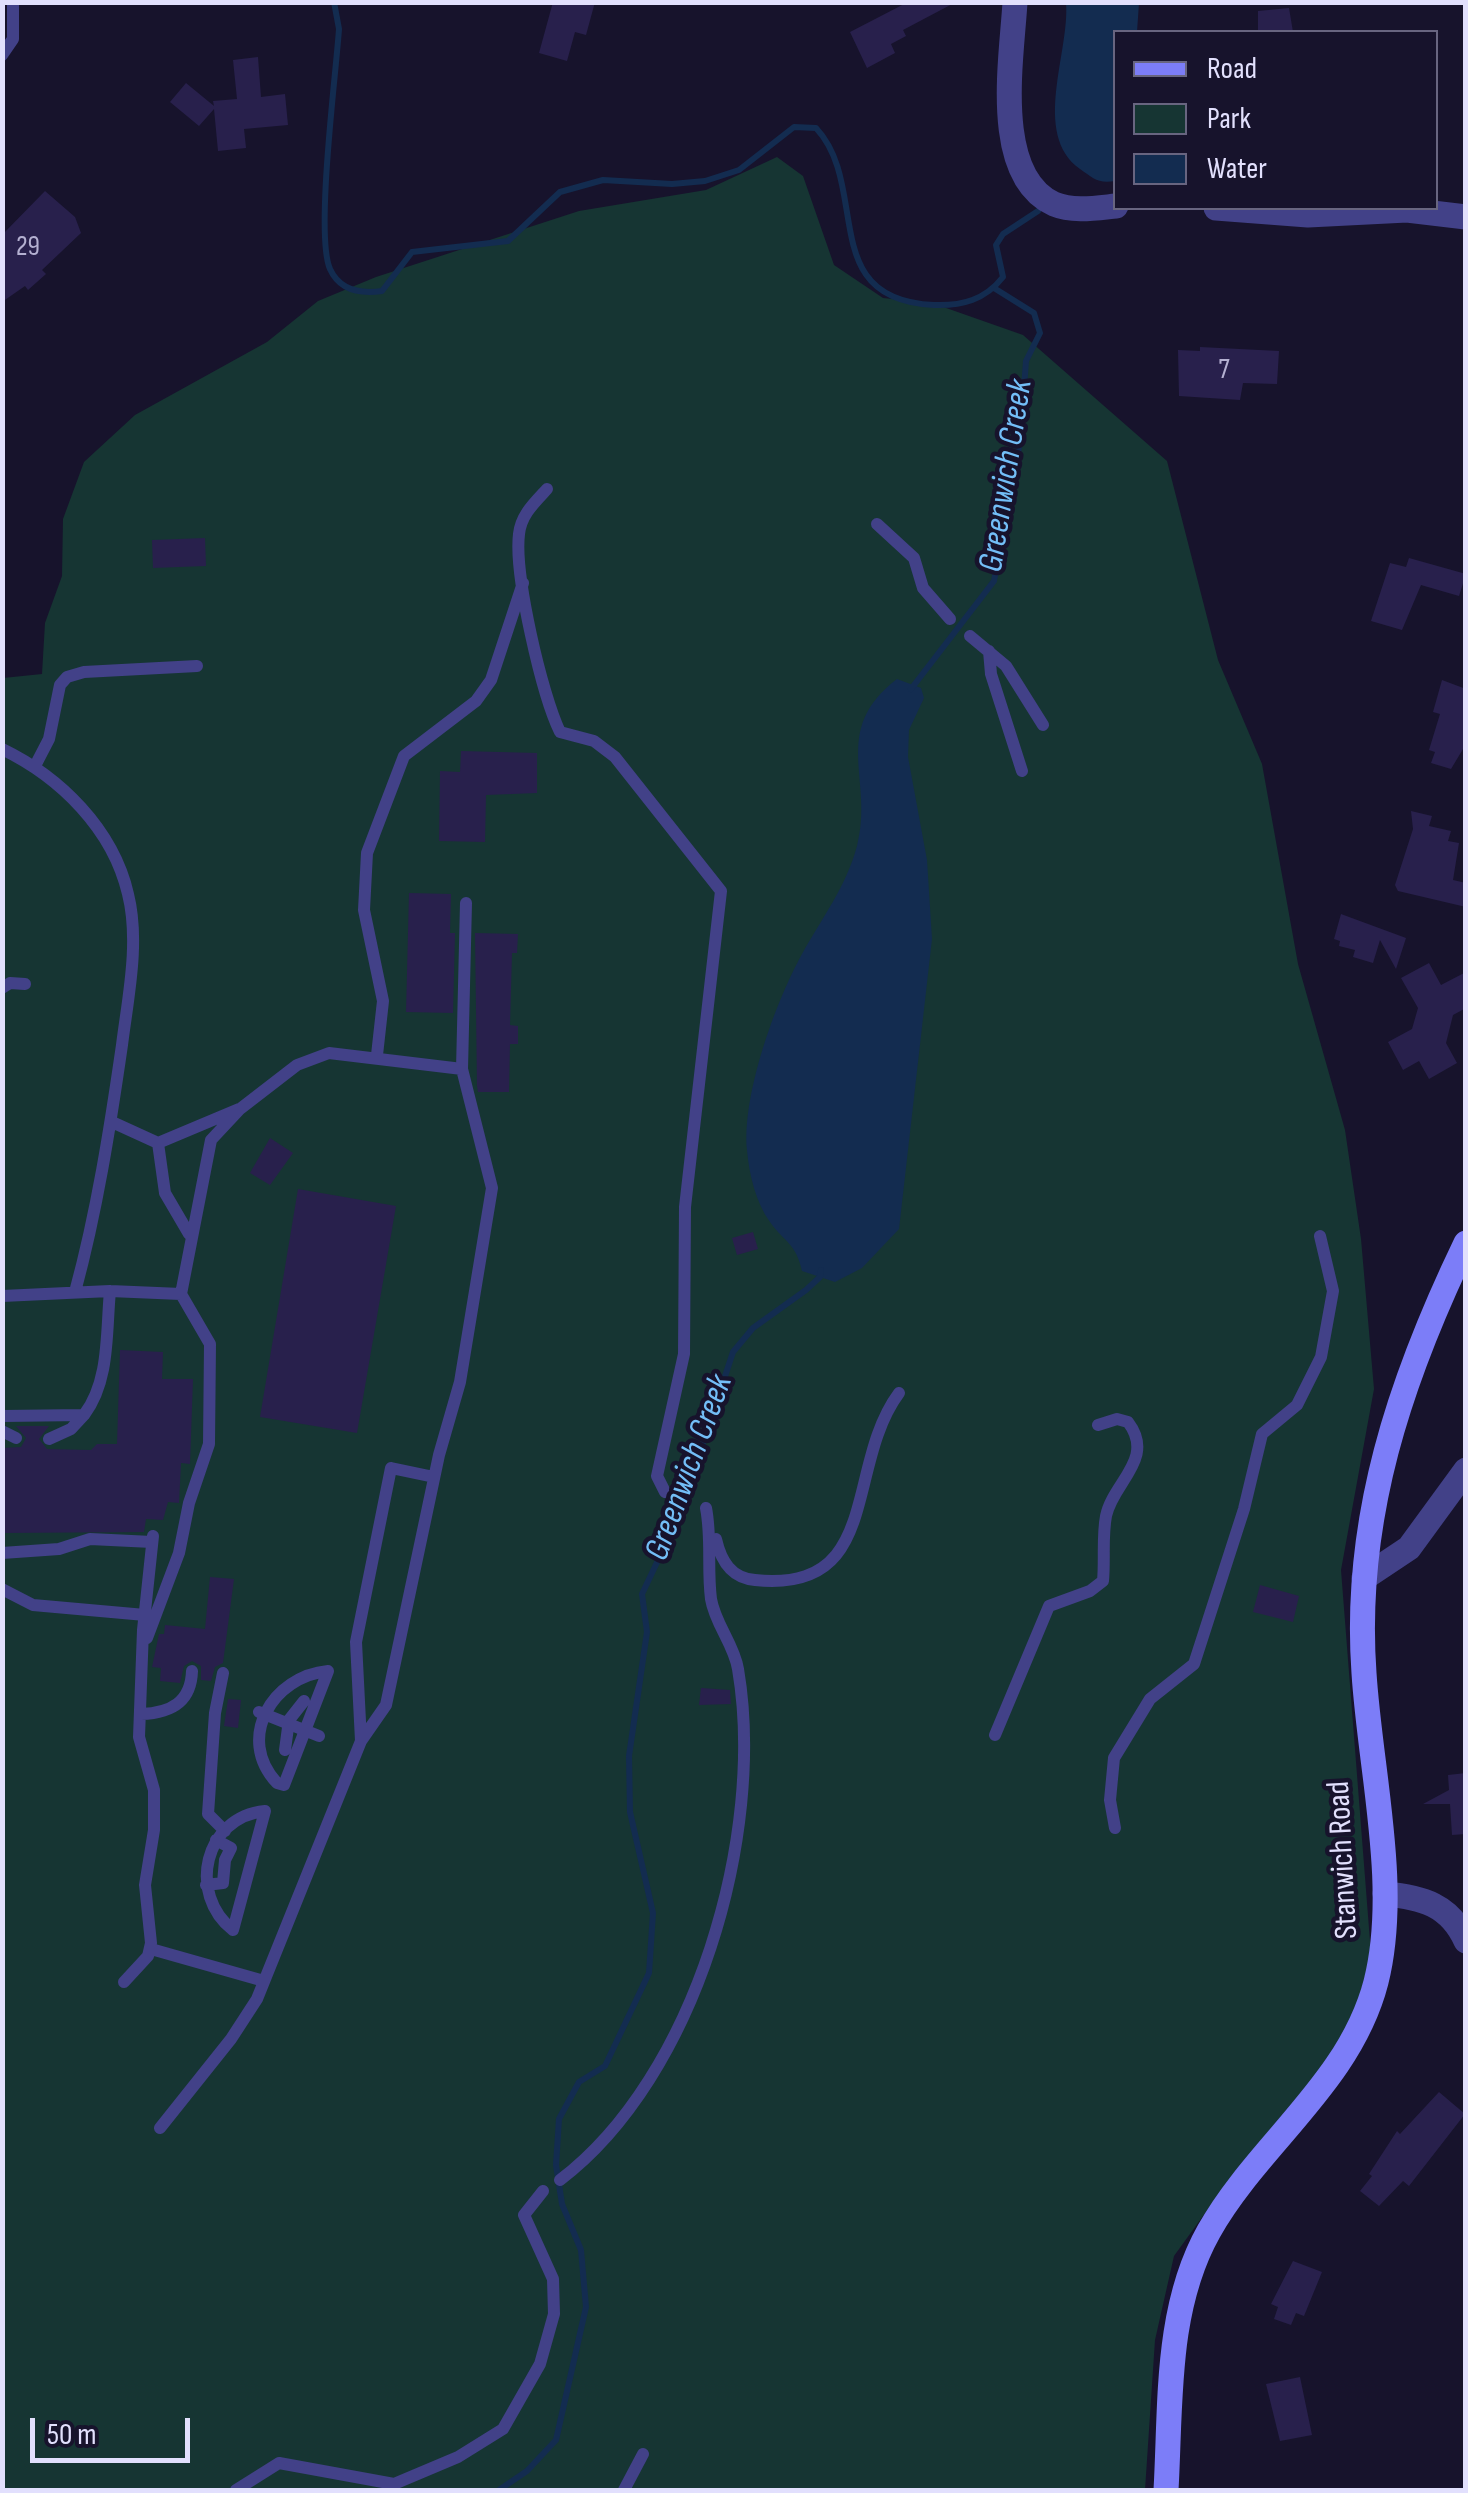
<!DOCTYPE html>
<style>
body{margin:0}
#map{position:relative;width:1468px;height:2493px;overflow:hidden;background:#17132c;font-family:"Sofia Sans Condensed",sans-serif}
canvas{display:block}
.frame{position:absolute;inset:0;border:5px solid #e2e0fd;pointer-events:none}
.legend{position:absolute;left:1113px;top:30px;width:325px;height:180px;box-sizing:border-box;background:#17132c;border:2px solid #686580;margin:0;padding:12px 18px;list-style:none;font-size:30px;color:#e2e0fd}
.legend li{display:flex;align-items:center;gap:20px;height:50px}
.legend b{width:50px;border:2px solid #686580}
.scale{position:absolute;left:30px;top:2418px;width:160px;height:45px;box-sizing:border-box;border:5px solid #e2e0fd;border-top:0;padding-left:12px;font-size:30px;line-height:35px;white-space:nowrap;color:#e2e0fd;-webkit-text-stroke:8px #17132c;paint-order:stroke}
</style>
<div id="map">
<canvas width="1468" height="2493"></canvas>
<div class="frame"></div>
<ul class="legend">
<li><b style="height:12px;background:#7c7df8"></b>Road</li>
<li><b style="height:28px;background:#163533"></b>Park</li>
<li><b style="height:28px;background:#132c50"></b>Water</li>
</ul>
<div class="scale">50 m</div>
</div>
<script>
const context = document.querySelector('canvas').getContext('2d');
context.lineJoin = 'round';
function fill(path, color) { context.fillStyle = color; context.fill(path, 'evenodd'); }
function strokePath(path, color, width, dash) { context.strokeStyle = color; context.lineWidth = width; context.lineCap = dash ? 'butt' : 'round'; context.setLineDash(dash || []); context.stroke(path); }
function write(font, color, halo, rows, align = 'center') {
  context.font = font + ' "Sofia Sans Condensed",sans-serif'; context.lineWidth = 9; context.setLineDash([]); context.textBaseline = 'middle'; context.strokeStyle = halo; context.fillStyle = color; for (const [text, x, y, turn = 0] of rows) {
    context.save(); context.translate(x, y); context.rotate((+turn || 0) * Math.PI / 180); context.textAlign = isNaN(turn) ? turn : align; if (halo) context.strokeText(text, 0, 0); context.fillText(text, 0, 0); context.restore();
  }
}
fill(new Path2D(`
 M777,157L803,176L834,265L883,298L932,303L1023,335L1167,461L1218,660L1262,764L1298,964L1345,1130L1361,1239L1374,1389L1341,1570L1371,1954L1354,2016L1319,2071L1237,2169L1174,2256L1155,2340L1145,2490H3V678L42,674L45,623L62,576L63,519L84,462L135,415L267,342L318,301L376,277L579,211L706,190Z`), '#163533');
fill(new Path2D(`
 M1066,3H1139L1137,32H1116L1115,181C1098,184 1093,178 1080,169C1031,134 1070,52 1066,3Z
 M897,679L921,688L924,698L909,730L908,757L927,860L932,939L899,1229L862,1268L835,1282L802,1271C796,1243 785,1243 770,1222C756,1203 749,1174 747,1150C742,1095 775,1003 802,954C822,918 846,887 857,846C875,780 829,731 897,679Z`), '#132c50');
strokePath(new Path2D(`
 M334,2L339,29C336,74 315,235 330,269C340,291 361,294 382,291L412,252L508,241L560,192L603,180L672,184L705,181L739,170L794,127L816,128C871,187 816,300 934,305C962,306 985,300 1003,277L996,245L1003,234L1038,211
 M911,689L994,581L1020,442L1026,361L1040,333L1034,313L994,288
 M499,2490L527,2471L556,2440L586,2307L581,2250L562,2204L556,2165L559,2119L579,2082L605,2066L649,1973L653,1913L630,1812L629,1756L647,1632L642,1594L679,1516L733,1352L753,1328L806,1290L820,1277L821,1270`), '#132c50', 6);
fill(new Path2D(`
 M553,2H595L586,35L575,32L567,61L539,53Z
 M908,2H956L903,30L906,36L891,44L895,53L867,68L850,32Z
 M1289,8L1293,32H1258V11Z
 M258,57L261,97L285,94L288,125L244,129L246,148L218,151L214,109L199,126L170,102L186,83L214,106L213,101L237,99L233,60Z
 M45,191L75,217L81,233L42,270L46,274L28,290L25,286L2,302V235Z
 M1200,347L1279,351L1277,384L1243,383L1240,400L1179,396L1178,350L1200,351Z
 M205,538L206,566L153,568L152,540Z
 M1409,558L1466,574L1459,596L1421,585L1402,630L1371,621L1390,563L1406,567Z
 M1442,680L1466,689V744L1451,769L1431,763L1435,752L1429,750L1440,714L1433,712Z
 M461,751L537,753V793L486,795L485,842L439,841L440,771L460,772Z
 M1411,811L1432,816L1429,826L1451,831L1448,841L1459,843L1453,880L1466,883V907L1398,891L1395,885L1413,829Z
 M409,893L451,894L450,933H455L453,1013L406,1012Z
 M1341,914L1406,938L1396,969L1380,940L1373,963L1353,957L1355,950L1339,946L1340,941L1334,939Z
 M475,933L518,934L517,953H512L510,1025L518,1026V1044H510L509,1092H478L477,1086Z
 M1429,963L1441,985L1466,972V1008L1453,1015L1446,1043L1457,1063L1429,1079L1419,1061L1403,1070L1388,1042L1412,1029L1418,1008L1401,978Z
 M270,1138L293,1153L270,1185L250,1173Z
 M298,1189L396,1206L357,1433L260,1417Z
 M753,1232L758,1249L737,1255L732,1238Z
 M120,1350L163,1352L162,1379H193L190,1464L181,1463L179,1503L168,1502L163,1520L146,1519L144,1532L2,1533V1448L21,1447L26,1438L16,1426H49L39,1439L47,1449L91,1450L97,1444H117Z
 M210,1577L234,1579L223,1663L215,1667L211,1681L201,1680V1666L192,1661L184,1666L180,1683L160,1681L161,1668L152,1667L159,1634H164L165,1625L205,1629Z
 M1260,1585L1299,1596L1293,1622L1253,1612Z
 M701,1688L730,1690L731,1704L699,1705Z
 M228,1699L241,1700L238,1728L224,1726Z
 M1466,1773V1834L1452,1835L1450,1804H1423L1449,1790L1448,1775Z
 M1439,2092L1465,2114L1409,2186L1403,2181L1379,2206L1360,2191L1372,2176L1369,2174L1397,2131L1400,2134Z
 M1293,2261L1322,2272L1304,2316L1296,2313L1291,2325L1274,2319L1278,2307L1271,2304Z
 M1300,2377L1312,2435L1280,2441L1266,2384Z`), '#28204c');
strokePath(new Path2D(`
 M2,55L13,39V2
 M547,489C534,503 521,515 519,534C514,575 542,695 560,732L594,741L615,757L721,891L685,1207L684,1354L657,1476L665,1492
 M877,524L914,558L923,588L950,619
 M970,636L1006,666L1043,725
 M989,651L991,674L1022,771
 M2,749C60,777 113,829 128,894C140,942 128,997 122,1045C110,1128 97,1211 75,1292
 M35,766L49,739L60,685L67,677L84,672L197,666
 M2,988L10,983L25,984
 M377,1055L383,1001L364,910L367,853L404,756L476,701L491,680L523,583
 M112,1122L158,1143
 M158,1143L165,1193L189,1234
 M158,1143L239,1109
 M2,1296L110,1291L181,1294L211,1140L240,1109L297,1065L329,1053L462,1069
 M2,1416L84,1415C110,1381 106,1332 110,1291
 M2,1431L16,1438
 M49,1439L71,1429L84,1415
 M716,1539C721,1561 731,1578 755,1580C883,1593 844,1467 899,1393
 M2,1553L59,1549L90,1539L152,1542
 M2,1589L33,1605L145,1615
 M147,1638L179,1553L189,1503L209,1444L210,1344L181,1294
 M328,1671L284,1785L277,1783C235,1738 273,1676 328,1671Z
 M223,1673L215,1713L208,1814L225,1831
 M259,1712L319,1736
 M141,1714C171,1713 191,1702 192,1671
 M995,1735L1049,1606L1090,1591L1103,1581C1105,1560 1102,1537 1106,1516C1113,1482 1156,1459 1128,1422L1117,1419L1098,1425
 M361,1741L356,1642L391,1468L434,1477
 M285,1750L289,1720L304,1701
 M265,1811L233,1930C187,1894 204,1817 265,1811Z
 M1115,1828L1110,1800L1114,1758L1150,1699L1194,1664L1244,1509L1262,1434L1297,1405L1321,1357L1333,1291L1320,1236
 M206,1885L223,1883L225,1860L231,1848L216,1840
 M151,1949L264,1981
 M124,1982L148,1956L151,1943L145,1885L154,1830V1790L139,1737L143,1630L153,1536
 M160,2128L231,2039L257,1999L361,1741L386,1705L439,1455L460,1382L492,1188L462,1069L466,903
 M560,2180C696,2077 766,1834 738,1669C734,1644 715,1624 711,1599C707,1568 712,1539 706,1508
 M236,2490L279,2463L394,2484L458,2457L503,2429L540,2364L554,2314L553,2279L524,2215L543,2191
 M624,2490L643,2454`), '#424188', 12);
strokePath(new Path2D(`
 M1015,2C1012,57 991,175 1054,204C1073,212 1096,208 1116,206
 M1216,208L1308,215L1407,210L1466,217
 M1364,1578L1409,1548L1466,1470
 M1385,1894C1422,1897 1450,1905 1466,1941`), '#424188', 25);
strokePath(new Path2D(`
 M1166,2490C1171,2404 1165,2309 1209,2231C1258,2144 1350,2083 1376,1982C1400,1887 1370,1770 1364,1673C1353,1519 1400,1380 1466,1243`), '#7c7df8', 25);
write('28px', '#b4b0d1', null, [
 ["29",28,248],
 ["7",1224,371]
]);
write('32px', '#e2e0fd', '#17132c', [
 ["Stanwich Road",1344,1860,-93]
]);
write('italic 35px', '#73bef7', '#17132c', [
 ["Greenwich Creek",1007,476,-81],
 ["Greenwich Creek",690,1468,-70]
]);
</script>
